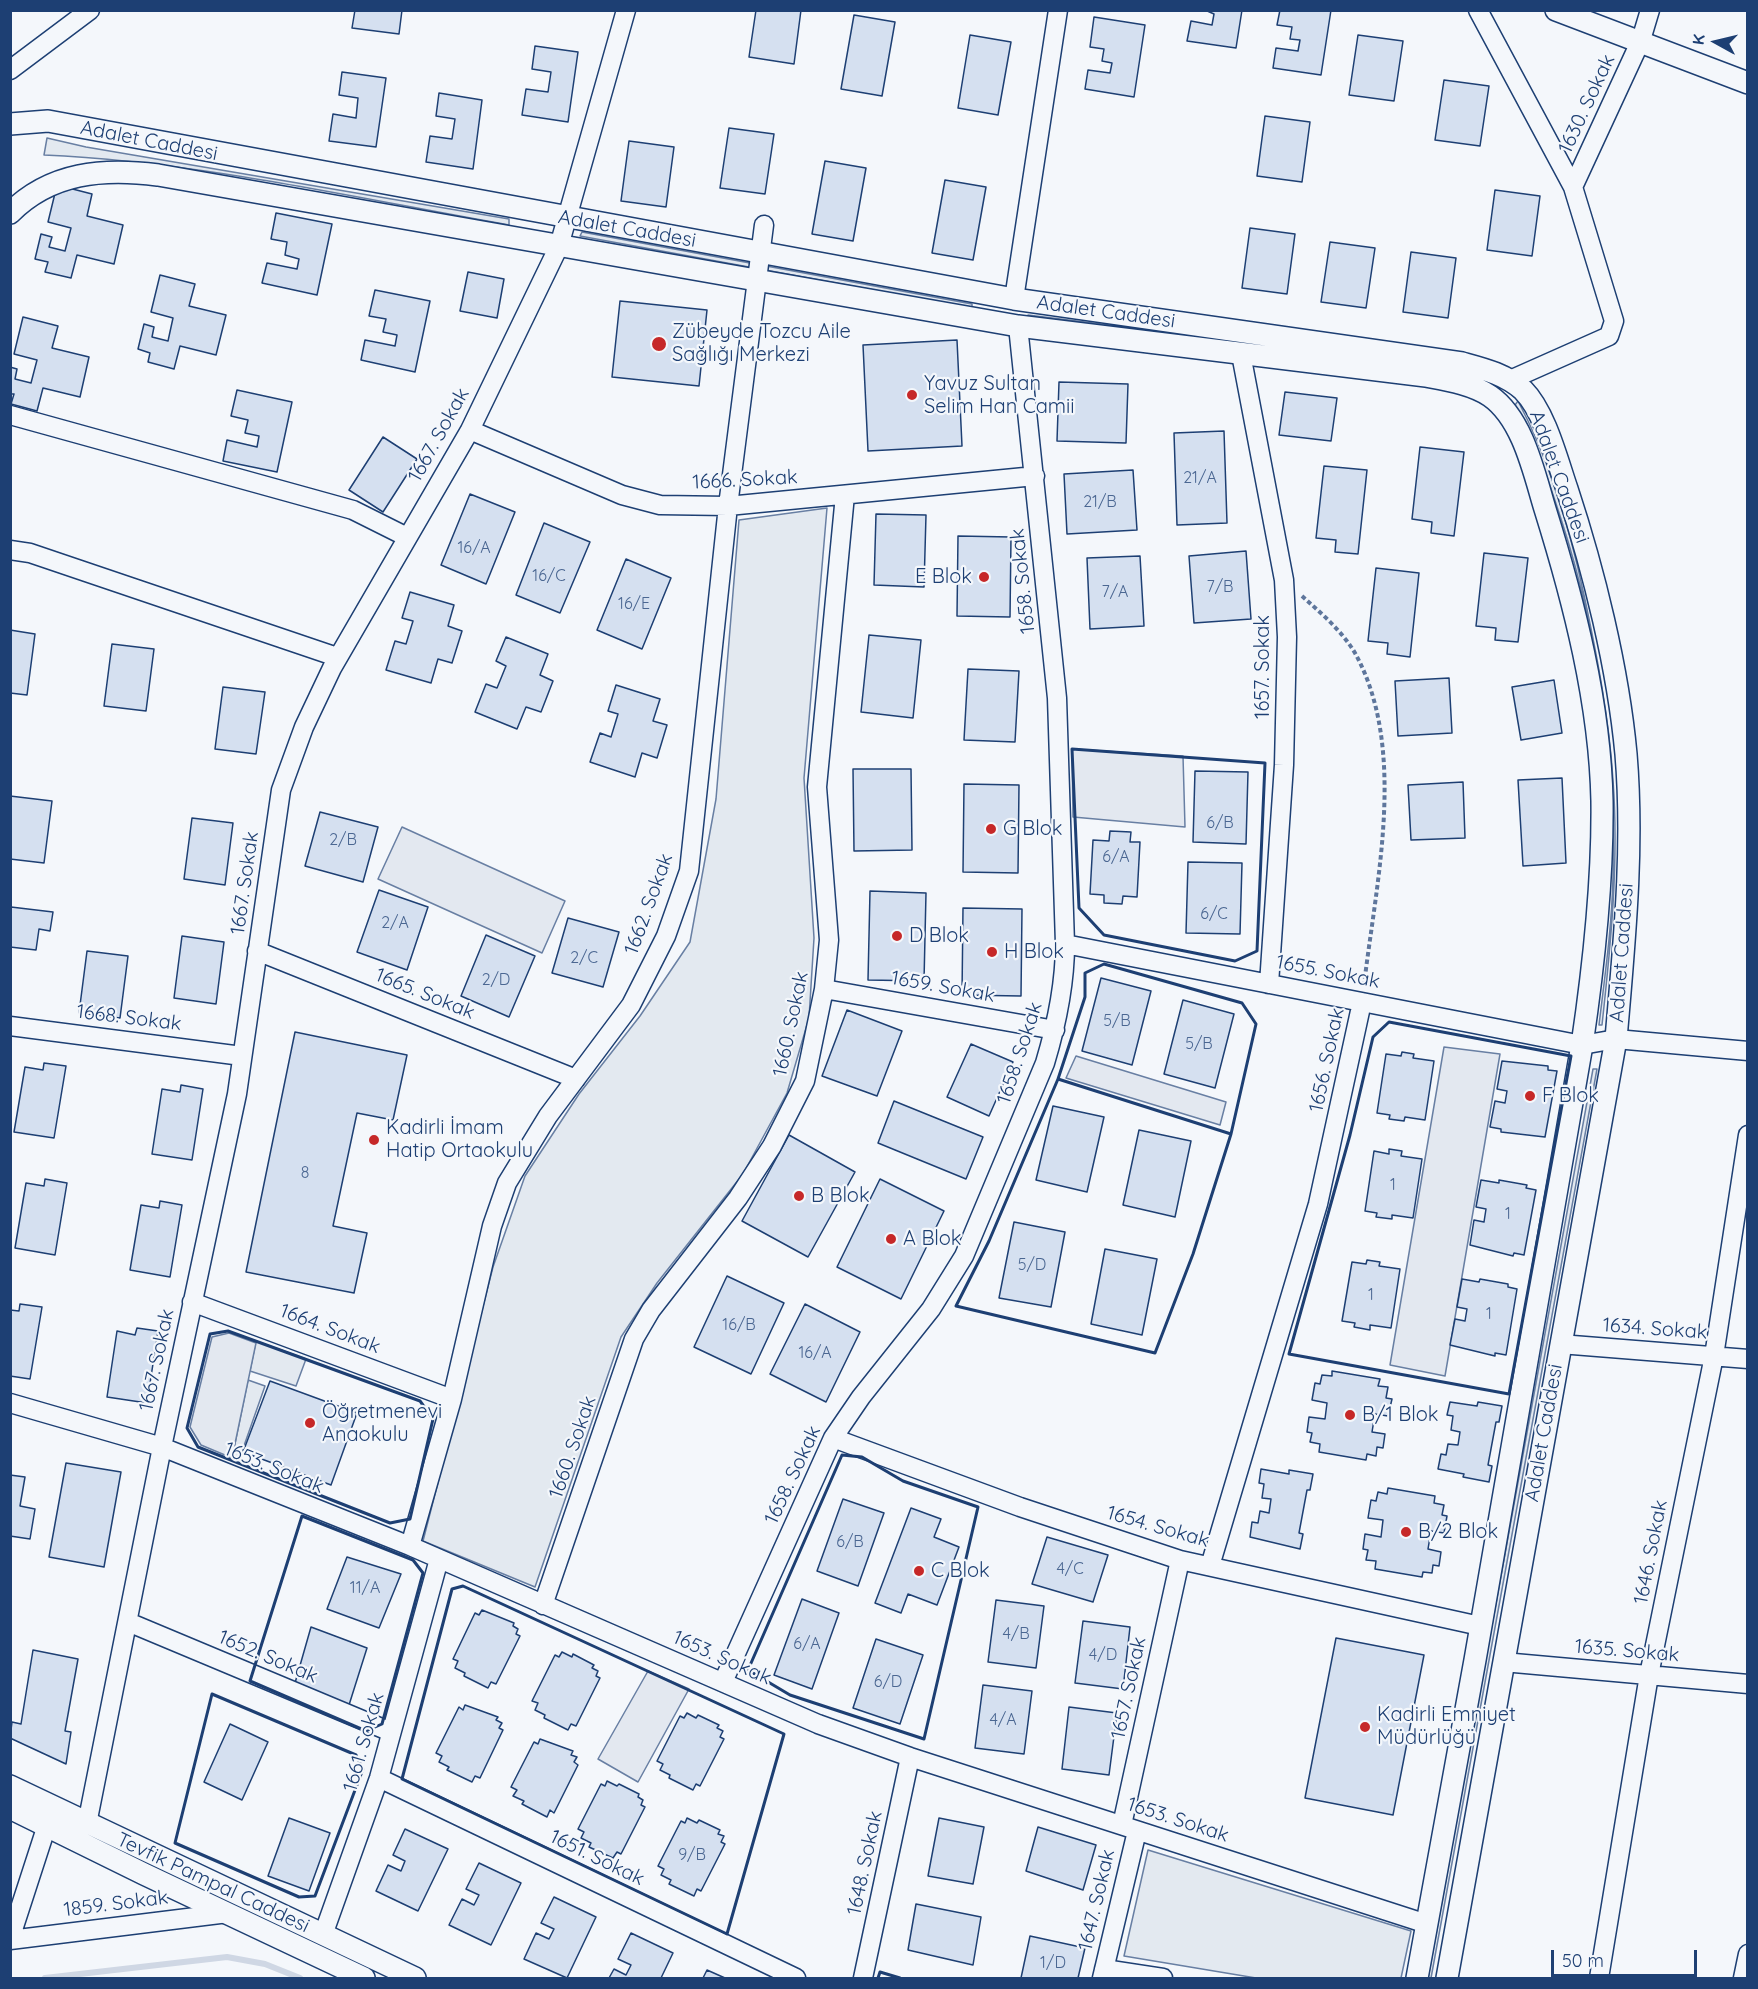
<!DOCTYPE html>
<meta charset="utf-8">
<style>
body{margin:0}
#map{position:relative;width:1758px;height:1989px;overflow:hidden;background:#f4f7fb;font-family:Quicksand,sans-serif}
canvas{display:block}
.frame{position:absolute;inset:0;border:12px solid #1d3f73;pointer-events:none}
.north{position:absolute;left:1686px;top:12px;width:60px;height:60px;-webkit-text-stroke:4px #f4f7fb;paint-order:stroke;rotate:278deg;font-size:16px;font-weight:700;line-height:24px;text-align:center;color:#1d3f73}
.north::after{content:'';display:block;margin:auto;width:21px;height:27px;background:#1d3f73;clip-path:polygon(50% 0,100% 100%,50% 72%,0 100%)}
.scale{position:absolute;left:1551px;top:1950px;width:146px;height:27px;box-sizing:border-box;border:3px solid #1d3f73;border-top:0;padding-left:8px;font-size:18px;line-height:21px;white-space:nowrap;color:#1d3f73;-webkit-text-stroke:4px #f4f7fb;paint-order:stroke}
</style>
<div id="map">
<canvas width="1758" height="1989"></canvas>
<div class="frame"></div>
<div class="north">K</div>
<div class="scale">50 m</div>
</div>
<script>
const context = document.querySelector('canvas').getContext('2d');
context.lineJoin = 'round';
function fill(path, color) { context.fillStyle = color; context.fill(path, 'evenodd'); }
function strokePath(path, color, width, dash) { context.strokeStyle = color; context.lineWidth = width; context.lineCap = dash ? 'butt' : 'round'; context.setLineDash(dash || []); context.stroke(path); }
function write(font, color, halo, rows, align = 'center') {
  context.font = font + ' Quicksand,sans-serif'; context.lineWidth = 4.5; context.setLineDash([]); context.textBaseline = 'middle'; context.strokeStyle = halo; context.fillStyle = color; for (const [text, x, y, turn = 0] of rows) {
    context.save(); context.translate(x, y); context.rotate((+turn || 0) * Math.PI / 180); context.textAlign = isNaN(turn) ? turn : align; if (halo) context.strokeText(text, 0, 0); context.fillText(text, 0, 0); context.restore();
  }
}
const green = new Path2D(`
 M47,138L86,147L509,219V225C356,198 200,162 44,155Z
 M582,232L972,304V308L580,236Z
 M1028,315L1419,363L1487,379L1485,381L1424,366L1028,319Z
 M1518,401C1550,461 1570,529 1584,595C1597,656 1609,717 1613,780C1619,862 1611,943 1602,1025H1599C1605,975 1612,926 1613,876C1616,758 1598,634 1562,522C1549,482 1536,442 1515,405Z
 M827,508L804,778L814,938L809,1018L787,1093L743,1174L657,1283L621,1337L535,1587L423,1541L493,1267L525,1176L579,1094L640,1016L690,942L716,799L739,520Z
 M1593,1069H1597L1431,1978H1428Z
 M256,1341L306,1359L296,1386L250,1371Z
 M248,1380L265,1386L239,1460L232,1458Z
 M1148,1850L1411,1931L1401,1978H1256L1124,1956Z`);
fill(green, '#e3e9f0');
strokePath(green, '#687fa3', 1.5);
const parking = new Path2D(`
 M1072,749L1183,756L1185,827L1073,817Z
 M402,827L565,901L542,953L378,879Z
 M1444,1047L1500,1054L1445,1376L1390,1365Z
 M1076,1056L1226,1102L1220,1125L1066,1078Z
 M229,1333L256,1343L232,1458L201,1445L190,1427L212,1337Z
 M648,1671L689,1689L638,1782L598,1759Z`);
fill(parking, '#e3e8f0');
strokePath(parking, '#687fa3', 1.5);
strokePath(new Path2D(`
 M45,1978L227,1957L265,1964L300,1978`), '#cfd7e4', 6);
const building = new Path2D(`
 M355,10H402L399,34L352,28Z
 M756,10H801L794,64L749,57Z
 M1205,10H1242L1236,48L1187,41L1191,21L1212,25L1214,14Z
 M1280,10H1331L1321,75L1273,68L1276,48L1298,51L1300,40L1290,39L1292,27L1277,25Z
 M854,15L895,22L882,96L841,89Z
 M1094,17L1145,25L1134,97L1085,89L1088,70L1110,73L1112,63L1102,61L1104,49L1090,47Z
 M970,35L1011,42L998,115L958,108Z
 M1358,35L1403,41L1394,101L1349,95Z
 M535,46L578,52L568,122L522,115L526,89L548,92L551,72L532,69Z
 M342,72L386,78L376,147L329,141L333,114L356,118L358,98L339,95Z
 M1444,80L1489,86L1480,146L1435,140Z
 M439,93L482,100L473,169L426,162L430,136L452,139L455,119L436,116Z
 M1265,116L1310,122L1302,182L1257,176Z
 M729,128L774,134L765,194L720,188Z
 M629,141L674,147L666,207L621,201Z
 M825,161L866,168L853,241L812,234Z
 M945,180L986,187L973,260L932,253Z
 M57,185L92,194L87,216L123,225L114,264L77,255L71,278L45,272L48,262L35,259L41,234L52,237L49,247L65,251L71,228L48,222Z
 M1495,190L1540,196L1532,256L1487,250Z
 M276,213L332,224L317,295L262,283L267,263L297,269L299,259L285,255L287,242L271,239Z
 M1250,228L1295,234L1287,294L1242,288Z
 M1330,242L1375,248L1366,308L1321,302Z
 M1411,252L1456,258L1448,318L1403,312Z
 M468,272L504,279L497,318L460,311Z
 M160,275L195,284L189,306L226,315L216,355L180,346L174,369L148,362L150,353L138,349L144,324L154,327L152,337L168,341L173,318L151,312Z
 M375,290L430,301L415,372L361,360L365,340L395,346L397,335L383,332L386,319L369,316Z
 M620,301L707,310L699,386L612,377Z
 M23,317L58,326L52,348L89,357L80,397L43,388L37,411L11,404L14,394H10V367L17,369L15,379L31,383L37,360L14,354Z
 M957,340L962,446L868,451L863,345Z
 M1059,382L1128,384L1126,443L1057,441Z
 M237,390L292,402L277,472L223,461L227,440L257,447L259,436L245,433L248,420L231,416Z
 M1285,392L1337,398L1331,441L1279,435Z
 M1224,431L1227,523L1177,525L1174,433Z
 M383,437L417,459L383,512L349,490Z
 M1420,447L1464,452L1454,536L1431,533L1432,522L1412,519Z
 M1324,466L1367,470L1358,554L1335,552L1336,540L1316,538Z
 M1133,470L1137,530L1067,534L1064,474Z
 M470,494L515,512L486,584L441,565Z
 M876,514L926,515L924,587L874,585Z
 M544,523L590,542L560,613L516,595Z
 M958,536L1011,537L1010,617L957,616Z
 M1246,551L1251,619L1194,623L1189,556Z
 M1484,553L1528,558L1518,642L1495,640L1496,628L1476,626Z
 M1140,556L1144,626L1090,629L1087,558Z
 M626,559L671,578L642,649L597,630Z
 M1376,568L1419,573L1410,657L1387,654L1388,643L1368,641Z
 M410,592L454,605L448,626L462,631L452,663L438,659L431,683L386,670L395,641L406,644L413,621L402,618Z
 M10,630L35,634L27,695L10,693Z
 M869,635L921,640L913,718L861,712Z
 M506,637L548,654L540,675L553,681L541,712L526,707L517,729L475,712L486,684L497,688L506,666L496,661Z
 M112,644L154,649L146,711L104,706Z
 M968,669L1019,671L1015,742L964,740Z
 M1449,678L1452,733L1398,736L1395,681Z
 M1554,680L1562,733L1521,740L1512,687Z
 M616,685L660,699L653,721L667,725L657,758L642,753L635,777L590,762L600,733L611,737L618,714L608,711Z
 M223,687L265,692L256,754L215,749Z
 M853,769H911L912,850L854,851Z
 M1195,771L1248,772L1246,844L1193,842Z
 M1562,778L1566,863L1523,866L1518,780Z
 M1463,782L1465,838L1411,840L1408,785Z
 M964,784L1019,785L1018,873L963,872Z
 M10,796L52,801L44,863L10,859Z
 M320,812L378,827L363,882L305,866Z
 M192,818L233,823L225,885L184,879Z
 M1110,831L1131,832L1130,842H1140L1137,897L1123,896L1122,904L1104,903V895L1090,894L1093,840L1109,841Z
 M1188,862L1242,863L1240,934L1186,933Z
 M379,890L428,907L407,970L357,952Z
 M870,891L926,893L924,981L868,980Z
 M11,907L53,912L50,931L39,929L36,950L10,947Z
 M963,908L1022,909L1021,996L962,995Z
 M568,918L619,932L603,987L552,973Z
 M486,935L535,956L509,1017L461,996Z
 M182,936L224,942L216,1004L174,998Z
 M87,951L128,956L120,1018L79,1013Z
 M1101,978L1151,991L1132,1065L1082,1051Z
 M1183,1000L1234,1014L1215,1088L1164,1074Z
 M847,1010L902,1031L877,1096L822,1076Z
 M295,1032L407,1055L393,1120L357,1113L333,1226L367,1233L354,1293L246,1272Z
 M971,1044L1013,1062L989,1116L947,1097Z
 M1402,1052L1414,1054L1413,1058L1434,1061L1425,1120L1405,1117L1404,1121L1389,1119L1390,1115L1377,1113L1386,1054L1401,1056Z
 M1502,1061L1548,1066V1070L1557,1071L1545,1137L1501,1132V1129L1490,1127L1495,1101L1505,1103L1507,1091L1497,1089Z
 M44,1063L66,1066L54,1138L14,1132L25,1067L43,1070Z
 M181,1085L203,1089L192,1160L152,1154L162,1089L180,1092Z
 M894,1101L983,1137L966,1179L878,1143Z
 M1053,1106L1104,1117L1087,1192L1036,1180Z
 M1139,1130L1191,1141L1175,1217L1123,1205Z
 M789,1135L855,1172L808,1257L742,1221Z
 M1389,1149L1402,1151L1401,1156L1422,1159L1413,1218L1392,1215V1219L1376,1217L1377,1213L1365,1211L1374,1151L1389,1154Z
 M45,1179L67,1183L55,1255L15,1248L26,1183L44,1186Z
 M880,1179L944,1211L901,1299L837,1267Z
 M1481,1180L1499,1183V1180L1527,1185L1526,1188L1536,1190L1524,1255L1514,1253L1513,1256L1470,1245L1474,1220L1484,1222L1486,1209L1476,1207Z
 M160,1201L182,1205L170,1277L130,1270L141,1205L159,1208Z
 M1014,1222L1065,1232L1051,1307L999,1298Z
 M1105,1249L1157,1259L1142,1335L1091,1324Z
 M1367,1260L1380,1262L1379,1266L1400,1269L1391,1328L1370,1325V1330L1354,1327L1355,1323L1342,1321L1352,1262L1366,1264Z
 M727,1276L784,1303L751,1374L694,1347Z
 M1462,1279L1479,1282L1480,1279L1508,1284V1287L1517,1289L1506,1355L1495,1353V1356L1450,1345L1455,1319L1465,1321L1467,1309L1457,1307Z
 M20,1304L42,1307L30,1379L10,1376V1310L19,1311Z
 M805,1304L860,1332L826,1402L770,1374Z
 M137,1328L158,1331L147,1403L107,1397L117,1331L135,1335Z
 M1332,1371L1380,1379L1378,1386L1388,1387L1386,1398L1392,1399L1388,1416L1375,1414L1372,1432L1385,1434L1383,1448L1377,1447L1376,1456L1367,1454L1366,1460L1319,1452L1320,1444L1310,1442L1312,1433L1307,1432L1309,1417L1325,1419L1327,1403L1312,1400L1315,1383L1320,1384L1322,1375L1332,1376Z
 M270,1381L357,1413L331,1485L243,1452Z
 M1450,1402L1477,1406L1478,1402L1502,1406L1499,1422H1496L1488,1465L1492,1466L1489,1482L1463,1477L1464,1474L1438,1469L1441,1454L1446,1455L1448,1444L1458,1445L1460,1432L1451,1430L1453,1416L1447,1415Z
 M66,1463L121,1472L104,1567L49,1557Z
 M1261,1469L1289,1474V1470L1313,1474L1310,1490H1307L1299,1533L1303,1534L1300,1549L1250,1537L1252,1522L1258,1523L1260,1511L1269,1513L1271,1499L1262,1498L1264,1484L1259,1483Z
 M10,1475L25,1477L20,1506L35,1509L30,1539L10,1536Z
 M1388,1488L1435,1496L1434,1503L1444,1505L1442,1515L1447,1516L1444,1533L1431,1531L1428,1549L1441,1552L1439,1566L1433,1565L1432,1573L1423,1572L1422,1577L1375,1569L1376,1561L1366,1560L1368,1550L1363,1549L1365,1534L1381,1537L1383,1520L1368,1518L1371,1500L1376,1501L1378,1492L1387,1494Z
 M843,1499L884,1513L858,1586L817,1571Z
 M911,1508L941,1519L934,1537L959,1547L937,1605L908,1594L901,1613L875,1603Z
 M1047,1537L1108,1555L1093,1602L1032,1584Z
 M347,1557L401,1574L379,1628L327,1609Z
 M802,1599L839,1613L812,1689L774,1675Z
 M996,1600L1044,1606L1036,1668L988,1662Z
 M482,1610L514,1623L513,1626L518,1629L516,1634L520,1636L496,1684L491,1682L488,1688L464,1676L465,1673L455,1668L458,1661L453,1659L475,1613L479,1615Z
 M1083,1621L1130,1627L1123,1689L1075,1683Z
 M311,1627L367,1648L349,1705L295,1683Z
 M1336,1638L1424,1655L1393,1815L1305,1798Z
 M876,1639L923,1655L900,1724L853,1708Z
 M33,1650L78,1659L65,1731L71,1732L66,1764L10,1738L12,1722L21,1724Z
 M562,1652L572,1657L573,1654L594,1665L592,1668L598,1671L596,1676L600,1678L576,1726L571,1724L568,1730L544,1718L545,1715L535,1710L538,1703L532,1701L555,1655L559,1657Z
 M983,1685L1032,1691L1024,1754L975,1748Z
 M465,1705L498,1717L496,1720L502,1723L499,1728L503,1730L480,1778L475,1776L472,1782L447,1770L449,1767L439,1762L442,1756L436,1753L459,1707L463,1710Z
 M1069,1707L1117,1713L1109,1775L1062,1769Z
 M687,1713L696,1718L698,1715L719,1725L717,1728L723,1731L720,1737L724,1739L700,1786L696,1784L693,1790L669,1778L670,1775L660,1770L663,1764L657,1761L680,1716L684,1718Z
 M230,1724L268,1742L242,1800L204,1782Z
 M540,1739L573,1751L571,1755L577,1757L574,1762L578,1765L554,1813L550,1810L547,1817L522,1804L524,1801L513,1796L517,1790L511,1787L534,1742L538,1744Z
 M607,1781L617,1786L619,1784L639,1794L638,1797L643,1800L641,1805L645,1807L621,1854L617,1852L613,1858L589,1847L591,1843L581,1838L584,1832L578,1829L601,1784L605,1786Z
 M289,1818L330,1833L309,1891L268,1876Z
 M687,1818L697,1823L699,1820L720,1830L718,1834L724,1836L721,1842L725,1844L701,1891L697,1889L694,1896L669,1884L671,1880L661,1875L664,1869L658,1866L681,1821L685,1823Z
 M939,1818L984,1827L973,1884L928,1876Z
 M1038,1827L1096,1845L1083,1890L1026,1871Z
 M405,1829L448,1849L418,1911L376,1891L388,1865L401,1871L405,1861L393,1855Z
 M479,1863L521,1883L491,1945L449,1925L462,1899L474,1905L479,1895L466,1889Z
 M554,1897L596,1917L567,1978L524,1959L536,1933L549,1939L554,1929L541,1923Z
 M916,1904L981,1917L973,1965L908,1950Z
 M631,1933L673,1953L661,1978H609L614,1969L626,1975L631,1965L618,1959Z
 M1030,1936L1085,1948L1078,1978H1021Z
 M707,1970L725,1978H703Z`);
fill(building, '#d5e0f0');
strokePath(building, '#1d3f73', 1.5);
const minor = new Path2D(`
 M1478,10L1573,187L1614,321L1609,336L1510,380
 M10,70L90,10
 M1573,187L1641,40L1650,10
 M1014,299L1058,10
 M1241,354L1284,580L1287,637L1284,765L1269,984
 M10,415L353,510L407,537
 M470,430L622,495L660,505L728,506L1035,476
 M10,550L30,553L337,657
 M1065,944L1582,1045L1616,1039L1748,1051
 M257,951L576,1079
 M824,989L1055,1030
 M10,1026L242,1056
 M192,1302L452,1399
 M1560,1344L1748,1359
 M10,1403L162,1447L410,1546L818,1724L910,1757L1427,1924
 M833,1438L1020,1507L1180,1560L1480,1626
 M410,1546L452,1399L492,1226L507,1183L548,1116L631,1005L666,936L689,871L728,506L764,225
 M1210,1566L1318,1204L1362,1002
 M543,1605L634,1339L651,1310L738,1198L772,1146L805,1081L824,989L829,940L817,787L845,495
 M128,1622L391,1732
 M1503,1662L1748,1684
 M723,1682L833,1438L861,1397L931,1309L964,1256L1045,1063C1057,1023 1065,985 1065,944L1057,698L1018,326
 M379,1778L796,1978
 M87,1824L162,1447L237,1094L281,790L304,727L332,668L470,430L559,246L626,10
 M1122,1825L1180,1560
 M323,1935L379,1778L439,1559
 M10,1939L47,1825
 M10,1940L228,1913
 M1104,1969L1163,1978
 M863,1978L910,1757
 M1102,1978L1137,1831
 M1599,1978L1649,1675L1714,1356L1748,1135
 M1743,1978L1748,1954`);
const tertiary = new Path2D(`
 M1556,10L1748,83
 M10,124L48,121L1014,299L1462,363C1484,369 1505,374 1523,390C1545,412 1557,460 1567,489C1594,571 1618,668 1626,754C1634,849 1624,945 1616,1039L1447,1978
 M10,213C51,172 103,168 158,175L1018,326L1426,376C1447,380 1472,384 1490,396C1523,419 1534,473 1545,509C1574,602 1600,703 1602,801C1603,883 1594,964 1582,1045L1475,1660L1417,1978
 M10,1786L415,1978
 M10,1808L144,1874L364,1978`);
strokePath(minor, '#1d3f73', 21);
strokePath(tertiary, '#1d3f73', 24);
strokePath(new Path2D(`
 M1302,596C1321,613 1342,631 1355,653C1408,749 1376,882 1364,985`), '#5e769c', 4, [4.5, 3]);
strokePath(minor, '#f4f7fb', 18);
strokePath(tertiary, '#f4f7fb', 21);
strokePath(new Path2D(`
 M1072,749L1265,763L1257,951L1235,961L1104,935L1079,908Z
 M1104,964L1242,1003L1256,1024L1231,1134L1058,1079L1085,997V973Z
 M1389,1022L1571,1056L1509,1394L1289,1354L1350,1135L1373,1037Z
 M1058,1079L1231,1134L1193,1254L1155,1353L956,1306L989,1241Z
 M228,1331L420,1401L433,1419L410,1519L390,1523L198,1447L187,1428L210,1334Z
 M842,1455L862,1457L903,1481L978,1507L924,1739L790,1695L748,1670Z
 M302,1516L413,1560L423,1573L382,1724L366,1731L250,1681Z
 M463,1586L784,1734L727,1934L402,1779L452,1589Z
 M212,1694L356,1755L363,1769L315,1896L299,1897L175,1843Z
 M878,1978L880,1972L900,1978`), '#1d3f73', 3);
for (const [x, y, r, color] of [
 [659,344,8,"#c62828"],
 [912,395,6,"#c62828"],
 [984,577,6,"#c62828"],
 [991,829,6,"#c62828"],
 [897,936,6,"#c62828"],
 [992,952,6,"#c62828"],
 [1530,1096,6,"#c62828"],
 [374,1140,6,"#c62828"],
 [799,1196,6,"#c62828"],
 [891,1239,6,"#c62828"],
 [1350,1415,6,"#c62828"],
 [310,1423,6,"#c62828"],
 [1406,1532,6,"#c62828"],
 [919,1571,6,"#c62828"],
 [1365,1727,6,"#c62828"]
]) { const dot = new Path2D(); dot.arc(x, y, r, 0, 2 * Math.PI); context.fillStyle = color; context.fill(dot); strokePath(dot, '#f4f7fb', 2); }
write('16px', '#4b6792', null, [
 ["21/A",1200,478],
 ["21/B",1100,502],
 ["16/A",474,548],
 ["16/C",549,576],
 ["7/B",1220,587],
 ["7/A",1115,592],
 ["16/E",634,604],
 ["6/B",1220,823],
 ["2/B",343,840],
 ["6/A",1116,857],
 ["6/C",1214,914],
 ["2/A",395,923],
 ["2/C",584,958],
 ["2/D",496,980],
 ["5/B",1117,1021],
 ["5/B",1199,1044],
 ["8",305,1173],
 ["1",1393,1185],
 ["1",1508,1214],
 ["5/D",1032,1265],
 ["1",1371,1295],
 ["1",1489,1314],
 ["16/B",739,1325],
 ["16/A",815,1353],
 ["6/B",850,1542],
 ["4/C",1070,1569],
 ["11/A",365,1588],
 ["4/B",1016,1634],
 ["6/A",807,1644],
 ["4/D",1103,1655],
 ["6/D",888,1682],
 ["4/A",1003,1720],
 ["9/B",692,1855],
 ["1/D",1053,1963]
]);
write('20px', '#1d3f73', '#f4f7fb', [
 ["1630. Sokak",1587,104,-65],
 ["Adalet Caddesi",149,141,11],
 ["Adalet Caddesi",627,229,10],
 ["Adalet Caddesi",1106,312,8],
 ["1667. Sokak",439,435,-61],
 ["Adalet Caddesi",1559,477,70],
 ["1666. Sokak",745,480,-3],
 ["1658. Sokak",1023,581,-96],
 ["1657. Sokak",1263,667,-90],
 ["1667. Sokak",245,883,-82],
 ["1662. Sokak",649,904,-70],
 ["Adalet Caddesi",1622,953,-86],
 ["1655. Sokak",1328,972,11],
 ["1659. Sokak",943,987,10],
 ["1665. Sokak",425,994,22],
 ["1668. Sokak",129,1018,7],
 ["1660. Sokak",791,1024,-78],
 ["1658. Sokak",1020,1053,-72],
 ["1656. Sokak",1327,1060,-78],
 ["1664. Sokak",330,1329,21],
 ["1634. Sokak",1655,1329,4],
 ["1667. Sokak",157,1360,-78],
 ["Adalet Caddesi",1544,1433,-80],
 ["1660. Sokak",573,1447,-71],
 ["1653. Sokak",274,1468,22],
 ["1658. Sokak",793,1475,-65],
 ["1654. Sokak",1158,1527,16],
 ["1646. Sokak",1651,1552,-79],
 ["1635. Sokak",1627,1651,5],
 ["1652. Sokak",268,1657,23],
 ["1653. Sokak",722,1658,24],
 ["1657. Sokak",1129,1688,-78],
 ["1661. Sokak",364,1742,-74],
 ["1653. Sokak",1178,1820,18],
 ["1651. Sokak",597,1858,26],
 ["1648. Sokak",865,1863,-78],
 ["Tevfik Pampal Caddesi",213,1883,25],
 ["1647. Sokak",1097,1900,-77],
 ["1859. Sokak",116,1904,-7]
]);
write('20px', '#1d3f73', '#f4f7fb', [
 ["Zübeyde Tozcu Aile",672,332],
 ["Sağlığı Merkezi",672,355],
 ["Yavuz Sultan",924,384],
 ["Selim Han Camii",924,407],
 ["E Blok",972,577,"right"],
 ["G Blok",1003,829],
 ["D Blok",909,936],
 ["H Blok",1004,952],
 ["F Blok",1542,1096],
 ["Kadirli İmam",386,1128],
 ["Hatip Ortaokulu",386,1151],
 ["B Blok",811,1196],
 ["A Blok",903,1239],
 ["Öğretmenevi",322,1412],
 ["Anaokulu",322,1435],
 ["B/1 Blok",1362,1415],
 ["B/2 Blok",1418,1532],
 ["C Blok",931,1571],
 ["Kadirli Emniyet",1377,1715],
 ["Müdürlüğü",1377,1738]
], 'left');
</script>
